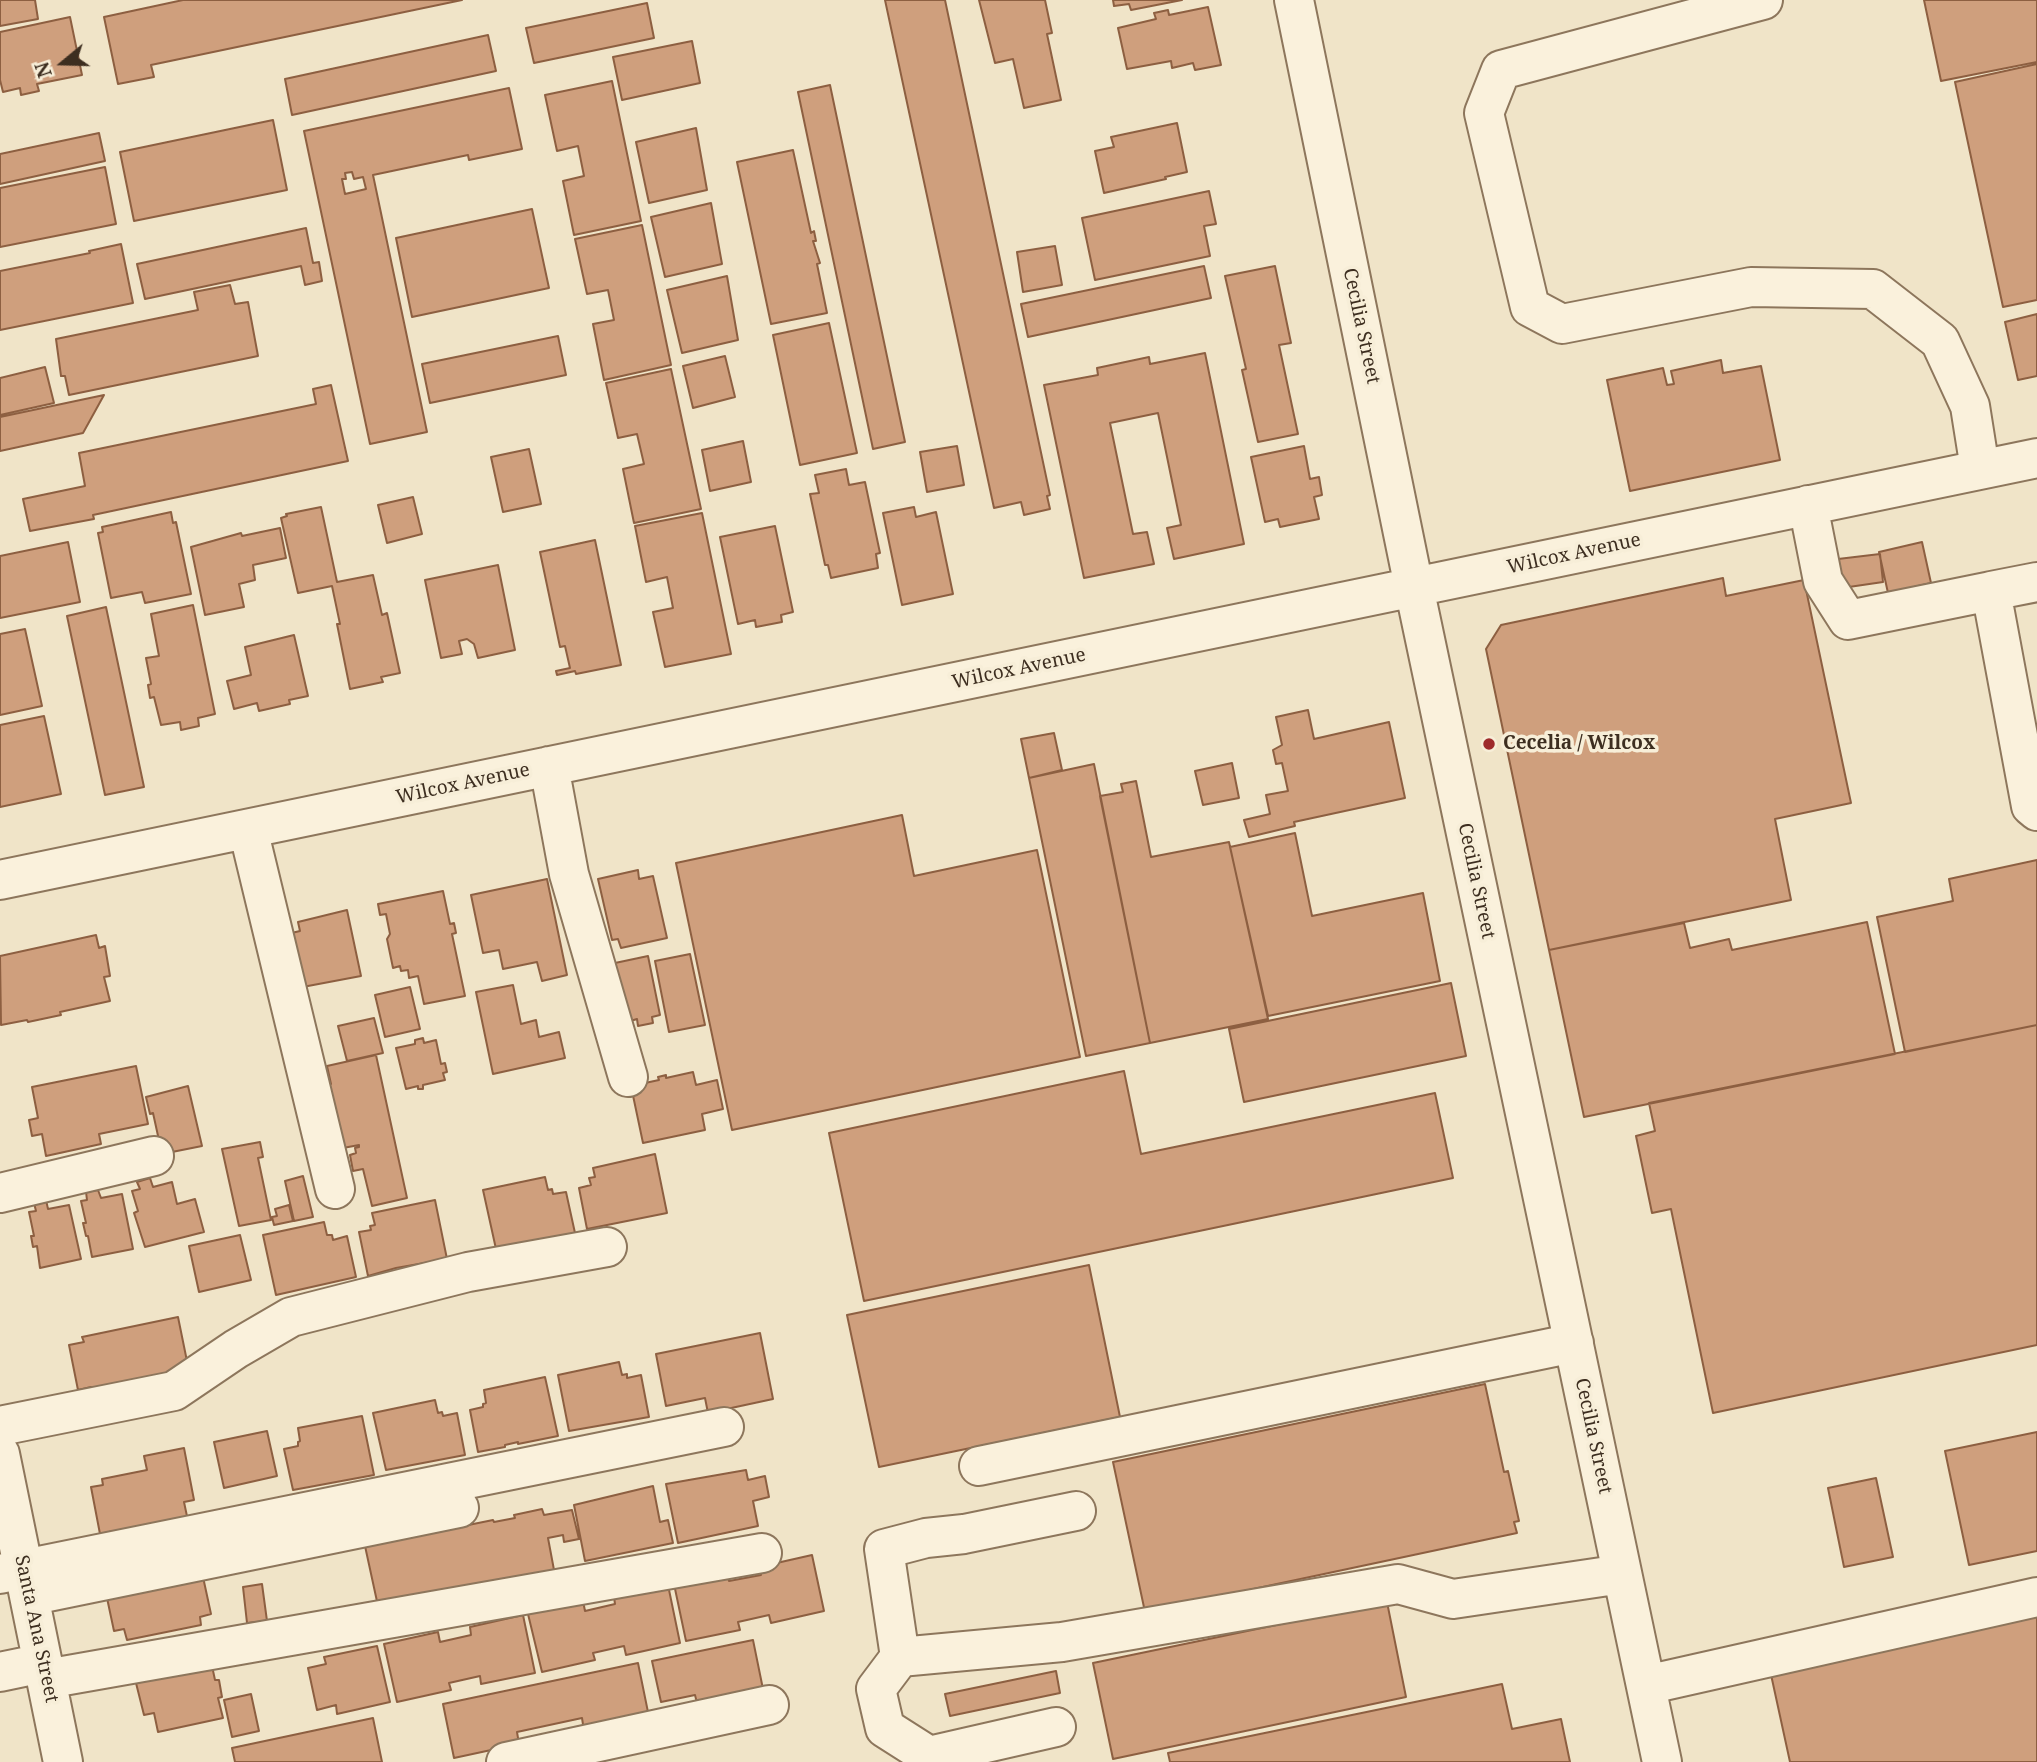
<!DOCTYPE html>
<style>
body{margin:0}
#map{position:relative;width:2037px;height:1762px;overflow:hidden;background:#f0e4c8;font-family:"Noto Serif",serif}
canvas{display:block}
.north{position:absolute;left:28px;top:28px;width:70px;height:70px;-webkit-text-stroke:5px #f7eed8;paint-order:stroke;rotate:251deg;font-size:19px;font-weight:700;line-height:28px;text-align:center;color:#3d2e20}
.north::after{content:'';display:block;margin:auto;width:24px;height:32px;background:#3d2e20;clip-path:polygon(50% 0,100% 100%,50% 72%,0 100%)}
</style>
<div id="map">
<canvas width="2037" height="1762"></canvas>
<div class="north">N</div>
</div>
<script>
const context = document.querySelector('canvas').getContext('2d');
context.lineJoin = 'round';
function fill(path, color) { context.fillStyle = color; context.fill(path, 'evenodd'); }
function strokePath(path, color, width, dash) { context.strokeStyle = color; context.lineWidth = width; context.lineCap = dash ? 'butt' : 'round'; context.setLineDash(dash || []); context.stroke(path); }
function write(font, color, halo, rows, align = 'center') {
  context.font = font + ' "Noto Serif",serif'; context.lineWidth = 7; context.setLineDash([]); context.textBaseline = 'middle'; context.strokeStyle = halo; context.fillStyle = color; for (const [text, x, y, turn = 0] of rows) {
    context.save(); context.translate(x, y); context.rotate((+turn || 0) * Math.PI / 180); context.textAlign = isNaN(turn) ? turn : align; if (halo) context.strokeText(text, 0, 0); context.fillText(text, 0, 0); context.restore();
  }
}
const building = new Path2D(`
 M0,0H35L38,19L0,26Z
 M183,0H462L151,65L154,77L118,84L104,17Z
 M885,0H945L1050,495L1047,496L1050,509L1024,515L1021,502L994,508Z
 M979,0H1045L1052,33L1047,34L1061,100L1024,108L1013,59L995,63Z
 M1113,0H1182L1131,10L1129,4L1114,6Z
 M1924,0H2037V62L1941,81Z
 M647,3L654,38L534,63L526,28Z
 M1208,7L1221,65L1195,70L1193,63L1172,68L1171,61L1127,69L1118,28L1156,19L1154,13L1168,10L1169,15Z
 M70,17L82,75L37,84L39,91L21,95L20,88L3,92L0,80V32Z
 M488,35L496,71L292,115L285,79Z
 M692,41L700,83L622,100L613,57Z
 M2037,64V300L2003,307L1955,82Z
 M612,81L641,221L574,235L563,181L584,176L578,146L557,151L545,95Z
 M830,85L905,442L873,449L798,92Z
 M509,88L522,149L469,160L468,155L373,175L427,432L370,444L304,131ZM352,172L354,179L363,177L366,189L345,194L342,179H346L345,173Z
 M273,120L287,190L134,221L120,152Z
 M1177,123L1187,172L1165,177L1166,179L1104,193L1095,151L1114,147L1111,137Z
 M696,128L707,190L649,203L636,142Z
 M99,133L105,161L0,184V154Z
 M793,150L811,233L814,231L816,241H813L820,263L817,264L827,313L771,324L737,162Z
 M105,167L116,224L0,247V188Z
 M1209,191L1216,224L1204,226L1210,256L1095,280L1082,218Z
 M711,203L722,264L665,277L651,217Z
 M532,209L549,288L412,317L396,238Z
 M642,225L671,365L604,380L593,324L614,320L608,290L587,294L575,239Z
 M306,228L313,263L319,262L322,281L305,285L301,266L145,299L137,264Z
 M121,244L133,303L0,330V271L90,253L89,251Z
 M1055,246L1062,285L1023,292L1017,252Z
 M1204,266L1211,298L1028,337L1021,304Z
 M1275,266L1291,343L1279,345L1298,434L1258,442L1242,370L1246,369L1225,276Z
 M727,276L738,340L682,353L667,290Z
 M230,285L235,304L248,302L258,356L69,395L65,376H61L56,339L198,310L194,292Z
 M2037,314V376L2018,380L2005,322Z
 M829,323L857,453L800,465L773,335Z
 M558,336L566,375L430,403L422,364Z
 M1205,353L1244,544L1174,559L1167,528L1181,525L1158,413L1110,423L1133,534L1147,532L1154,564L1084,578L1044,385L1098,375L1097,368L1149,357L1150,364Z
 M725,356L735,397L693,408L683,366Z
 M1721,360L1723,373L1761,366L1780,460L1630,491L1607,380L1663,368L1667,385L1674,384L1671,371Z
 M45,367L54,403L0,415V378Z
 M671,369L701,509L634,523L623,469L644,464L637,434L618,438L606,383Z
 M331,385L348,461L93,515L94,519L30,531L23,499L85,486L79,453L316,404L313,389Z
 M104,395L83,433L0,451V417Z
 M743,441L751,482L710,491L702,450Z
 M957,446L964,485L927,492L920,452Z
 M1304,446L1310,479L1319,477L1322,495L1314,497L1319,519L1280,527L1278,519L1265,522L1251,457Z
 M529,449L541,504L503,512L491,457Z
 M846,469L849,485L865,482L880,553L876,554L878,568L831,578L828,565H825L810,494L819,493L815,475Z
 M413,497L422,534L387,543L378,505Z
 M321,507L337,582L373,575L382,615L387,613L400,673L381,677L383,682L350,689L337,624H340L332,586L298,593L281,518L287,516L286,514Z
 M914,507L916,517L936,512L953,594L902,605L883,513Z
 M171,512L173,523L176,522L191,594L145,603L142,592L111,598L98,533L103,532L102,527Z
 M702,513L731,654L665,667L653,612L673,608L667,577L646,582L635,526Z
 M775,526L793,612L781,615L782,622L756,627L755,620L738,624L720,537Z
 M280,528L286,558L253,565L255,580L239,584L244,607L205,615L191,547L241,533L242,536Z
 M595,540L621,665L576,674L575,671L557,675L556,671L570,668L565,646L560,647L540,552Z
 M68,542L80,602L0,618V556Z
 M1922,542L1931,583L1888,593L1879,552Z
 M1880,554L1883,582L1842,588L1838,559Z
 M498,565L515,650L478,658L474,644L467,639L459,641L462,654L441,658L425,580Z
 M1723,578L1726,596L1804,580L1851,803L1775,819L1791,900L1549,950L1486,649L1501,625Z
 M193,605L215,714L198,718L199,726L181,730L180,722L161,725L154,697L150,698L148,685L151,684L146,658L159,656L151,614Z
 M106,607L144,787L105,795L67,616Z
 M25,629L42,706L0,715V634Z
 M294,635L308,696L289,700L290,704L259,711L257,703L234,709L227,681L251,675L245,647Z
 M1308,710L1314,739L1389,722L1405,798L1294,822L1295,826L1249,837L1244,820L1270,814L1266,795L1288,791L1282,763L1276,764L1273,750L1282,745L1276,717Z
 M44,716L61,794L0,807V725Z
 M1054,733L1062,770L1029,778L1021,739Z
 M1232,763L1239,798L1203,805L1195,771Z
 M1094,764L1150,1043L1086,1056L1029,778Z
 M1136,781L1151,857L1229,842L1268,1019L1150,1043L1100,796L1123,792L1121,784Z
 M902,815L914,876L1037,850L1080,1057L732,1130L676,863Z
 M1295,833L1312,916L1423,893L1440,981L1268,1016L1230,847Z
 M2037,860V1025L1905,1052L1877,917L1953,901L1949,879Z
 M638,870L639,879L653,876L667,938L621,948L618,939L612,940L598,879Z
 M547,879L567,975L542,981L537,962L503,969L499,950L483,953L471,895Z
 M443,891L450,924L454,923L456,933L452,934L465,996L424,1004L418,976L409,978L408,970L401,971L400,966L393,968L387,939L390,934L386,914L380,915L378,904Z
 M347,910L361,976L292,989L279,936L300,931L298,922Z
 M1867,922L1895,1054L1584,1117L1549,950L1684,923L1690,948L1729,939L1732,950Z
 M96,935L99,948L105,946L110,976L104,977L110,1001L60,1012L61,1015L28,1022L27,1020L1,1025L0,956Z
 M690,954L705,1025L669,1032L655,961Z
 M648,956L660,1015L652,1017L653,1023L638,1026L637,1019L627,1022L615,963Z
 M1451,983L1466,1056L1244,1102L1229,1029Z
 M513,985L521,1024L536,1020L539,1037L559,1032L565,1058L493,1074L476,992Z
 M410,987L420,1029L385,1037L375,995Z
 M374,1018L383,1053L347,1061L338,1026Z
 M2037,1025V1345L1713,1413L1671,1209L1652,1213L1636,1136L1655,1131L1649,1103Z
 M423,1038L424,1043L436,1040L441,1064L445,1063L447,1072L443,1073L445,1080L423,1085V1089H418V1086L406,1089L396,1048L415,1044V1040Z
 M376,1055L407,1198L372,1206L363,1169L353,1171L350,1155L356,1153L355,1148L359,1147V1145L343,1148L327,1085L331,1084L327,1066Z
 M136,1066L148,1124L99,1134L101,1144L46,1156L42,1134L32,1136L29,1120L38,1118L32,1087Z
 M1124,1071L1141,1154L1435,1093L1453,1178L864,1301L829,1133Z
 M693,1072L696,1085L717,1080L723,1109L702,1114L705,1130L643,1143L631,1086L659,1080L658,1077L666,1075V1078Z
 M188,1086L202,1146L162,1154L153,1113L150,1114L146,1097Z
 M260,1142L263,1157L258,1158L271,1220L239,1226L222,1149Z
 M655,1154L667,1213L587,1229L579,1188L591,1185L589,1178L595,1177L593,1168Z
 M303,1176L313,1217L294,1221L285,1181Z
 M545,1177L548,1190L552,1189L553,1194L566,1192L575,1233L496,1249L483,1190Z
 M150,1178L153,1187L172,1182L177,1204L195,1199L204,1232L145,1247L134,1213L138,1211L132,1191L140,1189L137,1182Z
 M98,1190L101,1198L122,1194L133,1249L92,1257L88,1236H86L83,1223H86L81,1201L87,1200L86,1192Z
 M46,1200L48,1209L69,1205L81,1259L40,1268L37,1246L33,1247L31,1236H34L29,1212L36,1211L34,1203Z
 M435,1200L447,1259L396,1268L368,1276L359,1232L371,1230L370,1226L375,1225L372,1213Z
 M289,1205L293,1221L274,1225L272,1217L277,1216L275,1209Z
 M324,1222L327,1235H332L333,1240L347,1236L356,1277L276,1295L263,1235Z
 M240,1235L251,1280L199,1292L189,1246Z
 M1089,1265L1120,1417L879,1467L847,1315Z
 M178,1317L189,1371L92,1392L91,1387L78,1390L69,1345L84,1342L82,1337Z
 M760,1333L773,1399L708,1413L705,1398L666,1406L656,1354Z
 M619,1362L622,1375L627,1374V1378L641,1375L649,1417L569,1431L558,1375Z
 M545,1377L558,1436L518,1444V1442L505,1445V1447L478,1452L470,1410L483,1407V1404L486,1403L484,1390Z
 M1485,1384L1504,1472L1508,1471L1519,1521L1514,1522L1517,1533L1145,1612L1113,1462Z
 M435,1400L438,1413L442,1412L443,1416L457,1413L465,1455L386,1470L373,1413Z
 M362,1416L374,1475L293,1490L284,1449L298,1446V1442L300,1441L298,1428Z
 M267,1431L277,1476L224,1488L214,1442Z
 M2037,1432V1551L1969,1565L1945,1451Z
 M184,1448L194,1500L184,1502L188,1521L114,1536L113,1531L100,1534L91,1487L103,1485L102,1479L147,1470L144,1456Z
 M746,1470L748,1480L765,1476L769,1497L753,1501L758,1526L678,1543L666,1484Z
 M1876,1478L1893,1557L1844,1567L1828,1488Z
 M653,1486L660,1522L668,1520L673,1543L585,1561L574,1505Z
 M542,1509L544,1515L572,1510L579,1539L564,1542L563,1535L548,1538L554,1570L378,1606L365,1546L493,1520L494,1522L515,1518L514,1515Z
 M812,1555L824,1611L771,1623L769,1615L738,1622L740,1630L686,1641L674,1584L727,1573L729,1581L761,1575L759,1567Z
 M203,1577L211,1614L200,1617L201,1625L127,1640L124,1629L114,1631L107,1598Z
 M262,1584L267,1621L247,1623L243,1587Z
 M668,1585L680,1643L626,1655L624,1646L593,1653L595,1660L542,1672L528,1614L583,1601L585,1611L615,1604L614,1597Z
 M1387,1602L1406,1697L1113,1759L1093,1663Z
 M523,1615L535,1673L481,1684L480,1676L449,1683L451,1690L397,1702L384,1644L438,1632L440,1642L471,1635L470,1627Z
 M2037,1615V1762H1790L1770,1670Z
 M753,1640L764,1694L698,1707L695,1695L661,1702L652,1661Z
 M377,1646L390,1702L337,1714L336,1705L317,1710L308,1668L326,1664L324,1657Z
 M638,1663L649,1717L584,1731L582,1718L517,1732L519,1744L454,1758L443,1704Z
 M212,1666L215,1680H219L222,1697L218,1698L223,1718L158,1732L154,1713L144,1715L136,1683Z
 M1056,1671L1060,1693L950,1716L945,1694Z
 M1502,1684L1512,1729L1561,1719L1570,1762H1170L1168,1753Z
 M251,1694L259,1731L232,1737L224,1700Z
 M373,1718L382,1762H235L232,1748Z`);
fill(building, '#cf9f7d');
strokePath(building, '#8d5f41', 2);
const minor = new Path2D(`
 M1294,0L1414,587L1662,1762
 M1763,0L1501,70L1484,113L1530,307L1562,324L1751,287L1873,289L1940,341L1970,406L1980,469
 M1808,505L1823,581L1848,620L1991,591
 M2037,582L1991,591L2031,806L2037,811
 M549,766L569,874L628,1077
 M248,829L335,1189
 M0,880L2037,458
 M0,1193L154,1156
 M0,1426L174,1391L236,1349L291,1317L468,1272L607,1247
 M0,1454L63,1762
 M979,1466L1574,1343
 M1076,1511L964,1534L926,1538L884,1549L900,1657L1062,1642L1398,1584L1453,1599L1622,1574
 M0,1574L724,1427
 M29,1596L459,1508
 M900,1657L876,1689L885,1728L929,1756L1056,1727
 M0,1672L43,1663
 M46,1679L762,1553
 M1646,1685L2037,1597
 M506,1762L769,1705`);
strokePath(minor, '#8d765c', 42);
strokePath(minor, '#faf1dc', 38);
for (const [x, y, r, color] of [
 [1489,744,7,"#9e2a2b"]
]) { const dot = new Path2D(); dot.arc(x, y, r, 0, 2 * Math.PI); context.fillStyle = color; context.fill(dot); strokePath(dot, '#f7eed8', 2.5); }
write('19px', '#3d2e20', '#f7eed8', [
 ["Cecilia Street",1361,326,78],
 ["Wilcox Avenue",1574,554,-12],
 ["Wilcox Avenue",1019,669,-12],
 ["Wilcox Avenue",463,784,-12],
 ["Cecilia Street",1476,881,78],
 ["Cecilia Street",1593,1436,78],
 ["Santa Ana Street",36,1629,78]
]);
write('bold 19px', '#3d2e20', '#f7eed8', [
 ["Cecelia / Wilcox",1503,744]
], 'left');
</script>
